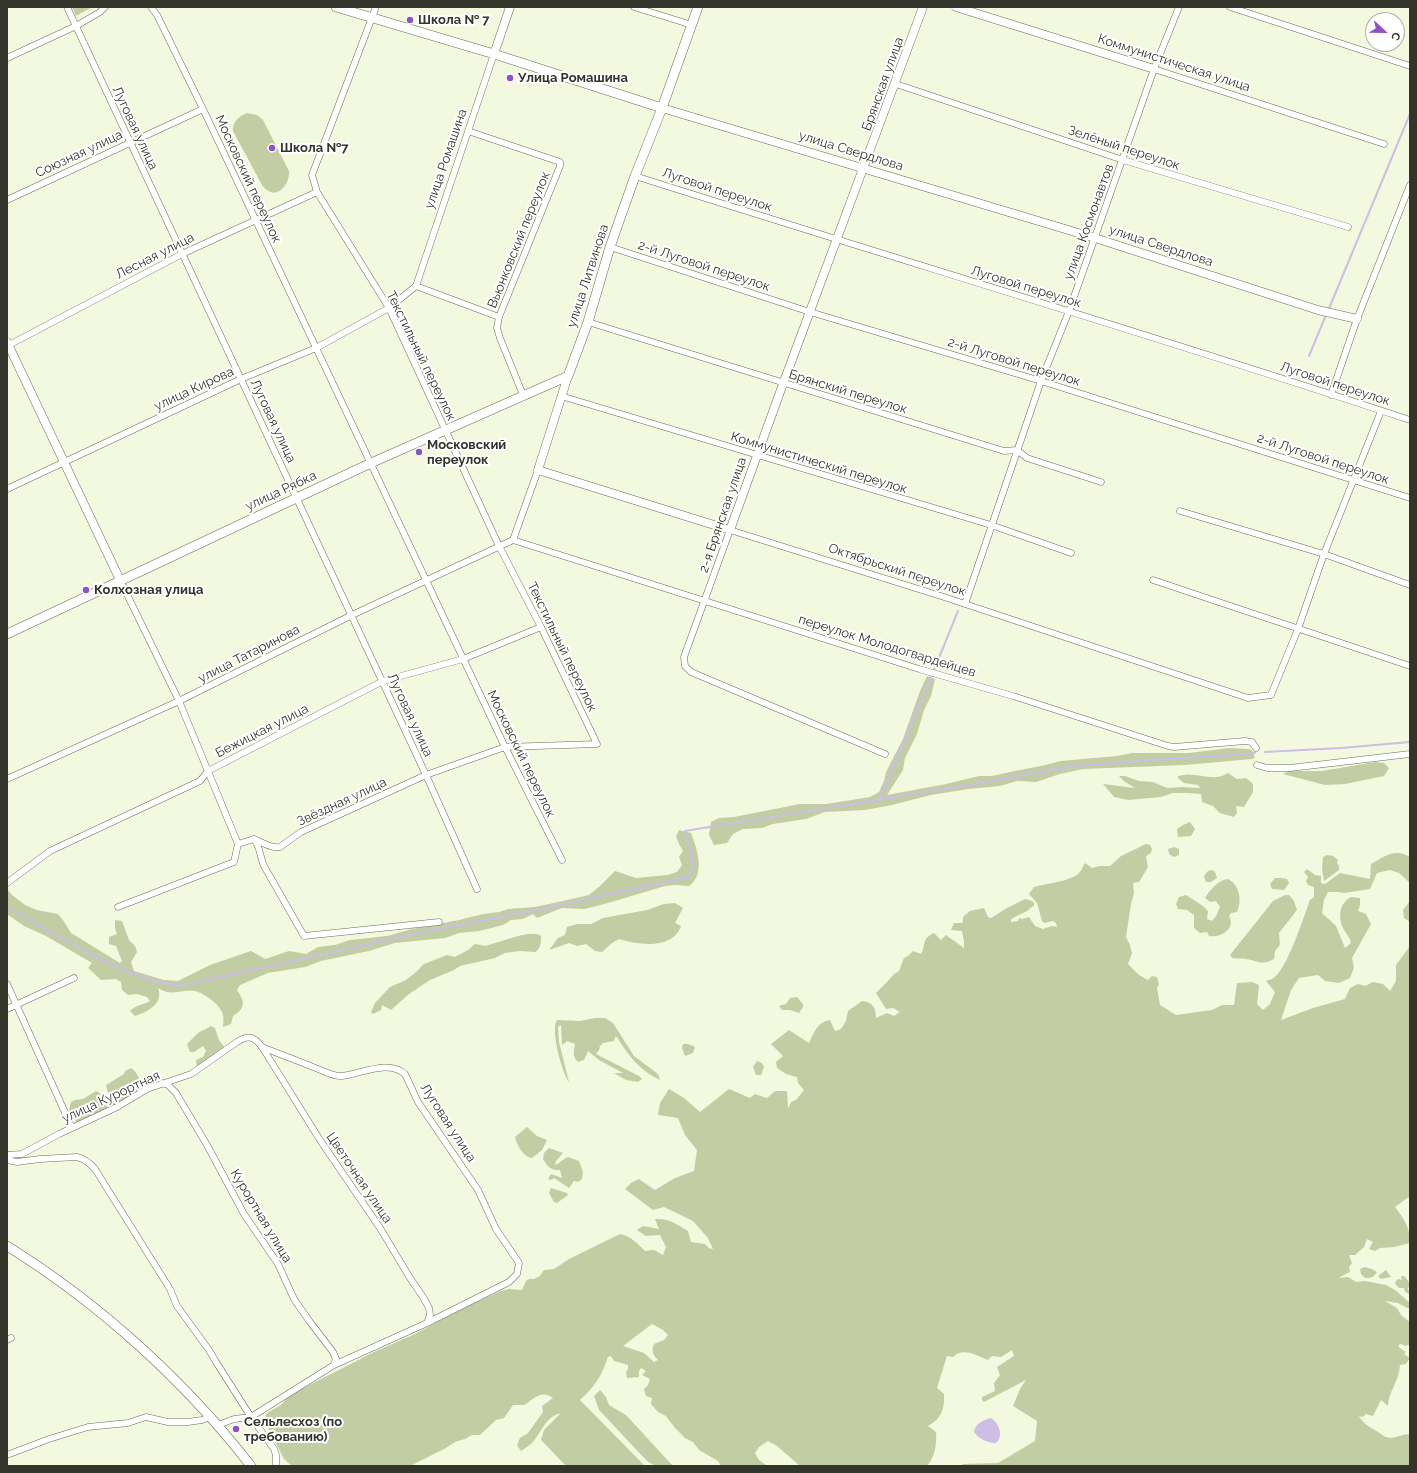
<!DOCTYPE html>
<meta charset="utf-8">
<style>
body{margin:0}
#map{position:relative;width:1417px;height:1473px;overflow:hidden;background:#f2f9de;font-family:Raleway,sans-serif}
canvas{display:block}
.frame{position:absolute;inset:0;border:8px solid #33352b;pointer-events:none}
.north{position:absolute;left:1365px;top:12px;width:40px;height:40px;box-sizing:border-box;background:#fff;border:1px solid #adaeaa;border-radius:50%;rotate:112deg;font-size:11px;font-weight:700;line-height:16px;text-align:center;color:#33352b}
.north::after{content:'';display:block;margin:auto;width:14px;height:18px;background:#8e52c8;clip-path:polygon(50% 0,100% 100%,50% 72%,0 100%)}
</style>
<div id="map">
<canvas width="1417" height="1473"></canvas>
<div class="frame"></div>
<div class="north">С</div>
</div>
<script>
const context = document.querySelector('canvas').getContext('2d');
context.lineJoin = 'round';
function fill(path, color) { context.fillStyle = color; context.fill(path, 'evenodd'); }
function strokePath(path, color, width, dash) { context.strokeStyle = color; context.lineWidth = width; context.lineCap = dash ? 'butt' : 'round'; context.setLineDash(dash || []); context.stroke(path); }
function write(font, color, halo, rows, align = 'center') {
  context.font = font + ' Raleway,sans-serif'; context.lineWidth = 4; context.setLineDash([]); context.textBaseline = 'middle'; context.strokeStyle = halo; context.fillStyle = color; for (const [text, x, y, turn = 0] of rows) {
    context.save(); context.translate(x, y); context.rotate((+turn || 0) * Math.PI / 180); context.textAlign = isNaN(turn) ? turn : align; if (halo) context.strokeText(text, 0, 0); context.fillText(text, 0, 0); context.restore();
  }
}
fill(new Path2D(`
 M72,7H92L76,16Z
 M247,113L257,115L263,120L289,171C290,187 274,202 262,185L233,131C232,122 239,116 247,113Z
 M927,676L935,679L931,696L924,710L917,734L905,758L903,770L887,795L946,784L979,776H992L1015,771L1041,766L1061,761L1117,756L1132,753H1189L1229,748L1248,749L1252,750L1255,758L1252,759L1185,765L1083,769L1060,774L1036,782L1017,781L1000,786L968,789L931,795L892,805L865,810L825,812L806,819L773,824L762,828L743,829L733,834L727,843L714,845L709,835L711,822L719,818L734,817L800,804H826L870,797L879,792L884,781L886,772L903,739L920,691Z
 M1375,762L1384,763L1389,768L1384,776L1345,784L1325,785L1283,774L1289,771H1322Z
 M1228,773L1237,779L1246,778L1253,784V792L1244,807L1236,806L1237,813L1234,817L1220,813L1213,806L1202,802L1201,794L1188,793H1173L1161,797L1128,800L1114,797L1103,784L1135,788L1125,782L1119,776H1125L1139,781L1153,782L1167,788L1182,787L1200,788L1198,785L1184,783L1177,777C1193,769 1212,784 1228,773Z
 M1190,822L1195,829L1191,836L1178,837L1177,829L1183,825Z
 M679,830L691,833C697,849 706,874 689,886L675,885L665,886L608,903L585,909L562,908L537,918L533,914L523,919L511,920L503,925L479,931L459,933L445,938L395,943L369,951L321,961L305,967L268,973L240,985L237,990C245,1002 246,1008 233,1016L231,1024L223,1027C223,1024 224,1018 223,1015C221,1005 204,993 195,991C182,988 173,998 158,988C164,1004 147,1012 135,1016L130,1011C136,1005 143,1005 150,1001L147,997L137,994L128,995L122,990L121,982L116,979L101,980L88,968L92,963L46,936L24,926L7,914V889L12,895L25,905L37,910L58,914L63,920L71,933L120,963L122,961L116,946L109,944V937L117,934L115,928V920L122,921L129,940L135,946L137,952L131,962L134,971L164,980L178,981L210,965L251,951L265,959L289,951L306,954L318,947L335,945L350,940L387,936L412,929L459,920L483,914L499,912L508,909L535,907L572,899L589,895L600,886L615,871L636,878L667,875L677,872L682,865L679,857L683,851L679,844L676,836Z
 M1146,844L1150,845L1152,849L1151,853L1146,856L1148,867L1139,882L1133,883L1134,893L1131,904L1126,937L1130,945L1132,953L1128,964L1139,975L1148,980L1152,976L1157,977L1159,984L1157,988L1160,1005L1176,1015L1212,1010L1222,1005H1234L1237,983L1252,982L1259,985L1257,1004L1263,1010L1270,1004L1275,992L1266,981C1268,980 1270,980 1272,979C1286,973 1304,916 1310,900L1314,897V887L1308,885L1306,881L1308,877L1304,872L1307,869L1315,875L1321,876V883L1325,884L1340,873L1370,879L1371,864C1385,856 1395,848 1410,857V883L1399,873L1390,870L1377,873L1370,889L1344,893L1338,892H1328L1324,900L1322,913L1336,926L1345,948L1351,943C1350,937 1346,934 1343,928C1338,916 1339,904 1351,897L1360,898V905L1358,911L1366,914L1371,924L1352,958L1354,968L1350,978L1339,983L1325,981L1318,975L1299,978L1291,990L1281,1020L1313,1008L1345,999L1350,988L1358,984L1365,986L1373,982L1383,984L1390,991L1396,981V965L1410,946V1196L1395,1207C1404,1219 1410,1227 1410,1243L1394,1247L1380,1248L1375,1251L1369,1249L1373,1242L1367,1239L1364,1247L1355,1255H1349L1352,1263L1349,1267L1350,1272L1340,1277L1339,1278L1348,1277L1356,1282L1365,1281L1386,1285L1395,1290L1410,1303V1308H1407L1398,1303L1385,1301L1397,1308L1401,1315L1410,1322V1344L1406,1346L1400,1344L1398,1346L1401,1349L1406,1352L1404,1354L1410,1358L1406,1364L1400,1365C1399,1382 1388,1392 1388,1406L1381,1400L1373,1416L1366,1414L1363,1417L1359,1416C1364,1425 1370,1427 1378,1432C1383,1435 1385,1438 1392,1438C1398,1437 1403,1434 1410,1434V1466H961L963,1464L998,1463L1035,1441L1037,1421L1013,1406L1020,1389L1026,1380L984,1402L982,1400V1397L995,1391L994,1383L1000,1375L997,1367L1014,1356L1012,1350L1001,1357L992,1356L988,1360C976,1355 963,1347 953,1357L947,1356L937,1388L944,1394C945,1409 941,1419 928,1426L936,1432C937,1444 935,1457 927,1466H800L777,1446L768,1441L759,1447L755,1453L759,1460L767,1466H721L718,1461L699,1450L693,1442L685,1438L675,1428L666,1416L658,1412L651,1404L652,1398L646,1396L644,1389L648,1385L650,1379L642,1375L646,1371L641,1368L639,1371V1377L627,1378L626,1372L628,1369V1365L614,1361L611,1356L608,1357C601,1377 596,1385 580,1400L644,1465L647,1466H566L541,1440L544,1430L561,1413C545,1417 542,1432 532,1443C529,1446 525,1448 521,1451L517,1445L520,1438L528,1433L543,1412L542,1406L553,1398C541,1389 534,1399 524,1405H513L504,1418L496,1420L480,1435H472L465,1439L455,1442L446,1448L410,1466H292L284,1459L264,1420L267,1413L281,1405L290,1395L374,1352L415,1334L457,1311L501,1291L509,1289L522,1290L526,1281L529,1279H534L540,1276L544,1270L554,1269L569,1259L620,1234C632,1237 637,1243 645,1251L654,1250L663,1255L666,1247L660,1235L646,1236L637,1230L643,1226L659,1229L655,1219C668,1218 677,1224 688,1231L691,1242L705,1244L709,1248L713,1249L708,1238L693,1221L664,1207L653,1210L625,1189L631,1183L639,1179L655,1190L675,1178L694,1171L697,1150L685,1135L678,1118L658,1115L660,1103L669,1089L684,1098L700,1112L729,1089L750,1098L755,1094L767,1098L775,1091H787L788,1109L791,1102L796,1100L804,1090L798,1083L797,1077L786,1074L777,1068L776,1062L783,1056L771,1044L789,1030L809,1043C814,1033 817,1022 830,1020L835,1031L841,1029L846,1021L848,1011L862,1001C873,1002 876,1008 876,1018L887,1013L894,1016L900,1012L893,1008L886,1009L876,993L887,982L894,974L899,971L904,958L908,956L913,951L921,954C927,944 920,940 934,933L941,940L946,935L964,948V941L962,931L951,930L954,923H962L963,921V917L970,911L984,908L988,917L991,918L1007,908L1025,899L1032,901L1034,903V906L1030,908L1029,910L1011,919V922L1018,921L1019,918L1022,919L1029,917L1035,926L1043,929L1052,926L1057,927L1056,923L1053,921L1044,923L1042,921L1037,903L1029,894L1034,887C1044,884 1071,881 1078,874C1081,872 1083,866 1085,863L1092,868L1099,866H1110L1121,856ZM652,1324L663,1330L668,1335L664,1340L654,1344C651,1351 653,1355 658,1360L654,1362L644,1353L623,1346Z
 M1174,847L1179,849V855L1174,857L1169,854L1168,849Z
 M1327,855L1333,856L1338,860L1337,863L1339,866V870L1324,881L1322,868L1323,857Z
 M1212,870L1215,872L1217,878L1211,882H1206L1204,876L1208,871Z
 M1275,878H1281L1287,879L1289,883L1284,890L1272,889L1270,884Z
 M1228,879C1240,885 1242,901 1237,912L1231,913L1229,916C1236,929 1221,938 1209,936L1207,932L1200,933L1194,928V915L1187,910L1178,909L1176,904L1179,897L1186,895L1203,906L1208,911L1207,919L1212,921L1216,916L1220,907L1216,901L1210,902L1205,898C1210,890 1218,880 1228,879Z
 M1285,895H1289L1294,901L1297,910L1279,933L1280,945L1275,951L1274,959C1261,966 1259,961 1246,959C1242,958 1237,959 1232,958L1230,955L1273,901Z
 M1410,901V922L1404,918L1403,910Z
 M675,903L683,908L675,923L681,926C673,950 638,945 619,939L612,943L602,952L595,951L586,944L577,946L569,943L549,950L558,938L565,935L567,927L577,924H591L603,918L647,910L664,904Z
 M528,934H537L541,936C541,942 541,947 536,952L519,951L505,953L495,958L460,966L454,970L430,980L409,994L391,1010L382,1005L381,1010L373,1014L371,1012L375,1003L390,987L406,980L416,972L424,964L447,955L455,957L468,950L475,944L485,946L518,936Z
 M797,997L803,1004V1007L799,1013L790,1010H782L779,1006L786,1004L790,998Z
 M595,1018H605L613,1023L634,1056L658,1074L660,1080C641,1072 627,1054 617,1037H615L614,1041L603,1043L600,1046L599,1050L596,1054L639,1076L642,1079L638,1082L626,1080L614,1073H623L599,1060L588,1051L584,1060L578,1062C572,1057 574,1051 575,1044L567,1041L562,1045L561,1025L558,1027L559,1042L569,1082C562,1073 550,1029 557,1020L580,1021Z
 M211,1026L215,1028L219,1040L225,1048L197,1068L196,1060L203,1057L206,1051L203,1046L194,1052H190L187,1044L198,1033Z
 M683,1044H688L695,1047L693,1053L685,1056L682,1048Z
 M757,1061L762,1063L764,1067L761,1075H756L753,1067Z
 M131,1068C140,1074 142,1086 140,1096L120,1108L111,1105L106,1085L124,1074L125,1071Z
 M96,1091L100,1093L108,1109L77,1123L69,1110L71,1102L75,1100L83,1099Z
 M527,1127L537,1136L547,1140L542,1150L532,1158C523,1157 517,1145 515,1137Z
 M549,1148L563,1153L556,1161L555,1165C560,1163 563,1159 568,1157L579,1161L583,1172L582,1179L578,1182L574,1181L569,1188L554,1178L552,1180L548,1179L551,1174L562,1178L560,1170C551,1171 547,1166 543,1159L544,1153Z
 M551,1188L567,1193L568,1195L557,1203L554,1202L549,1193Z
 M1365,1267L1372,1269L1377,1272C1373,1278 1371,1278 1365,1278L1361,1274L1360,1269Z
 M1386,1270L1391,1277L1381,1279L1378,1276Z
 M1401,1276H1404C1408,1280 1411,1283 1408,1289L1410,1294L1405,1292L1404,1288H1399L1395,1284L1396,1281L1398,1279L1402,1280Z
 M600,1390L606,1397L609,1405L626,1415L673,1466H655L647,1461L599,1410L594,1396Z`), '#c3cda4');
fill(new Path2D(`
 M991,1418C999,1423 1004,1436 996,1443C987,1443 979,1439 974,1432C975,1424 983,1420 991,1418Z`), '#cebde5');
strokePath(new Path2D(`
 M1328,311L1410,114
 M1309,356L1326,315
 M934,670L958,611
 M1265,752L1341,748L1410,742
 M880,799L931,677
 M7,907C61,937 118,977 180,986L427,931L537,910L684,878C700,872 688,843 685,831L975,784L1072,766L1255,753`), '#cebde5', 2);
const minor = new Path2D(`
 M67,7L426,775L477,889
 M151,7L157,15L203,109L505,747L562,860
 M634,7L692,25
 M1230,7L1410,66
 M7,58L76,26L100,12L105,7
 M1154,69L1384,144
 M896,84L1123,160L1348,227
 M468,131L560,162V166L499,317L497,328L500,338L523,395
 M635,176C893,258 1153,335 1410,420
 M7,200L203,109
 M610,247L810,312L1041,381L1410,498
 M416,286L499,317
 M588,322L1004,451L1017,450L1027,458L1101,482
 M7,346L182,254L317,192
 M1331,395L1357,319L1410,185
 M561,396L991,525L1071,553
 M7,489L241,379L316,348L389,308L416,286L494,54
 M1180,511L1324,554L1410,585
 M513,540L919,669L1013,696L1168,746L1174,747L1245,741L1252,742L1256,748
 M120,580L179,701L238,844
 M1153,580L1410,666
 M965,604L1041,381L1069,311L1154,69L1179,7
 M885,754L691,672L685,666L684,657L730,530L944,597L1248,698L1271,695L1298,629L1324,554L1381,411
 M1257,765L1267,768H1290L1410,754
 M7,779L179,701L352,615L513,540L538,470
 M254,839C260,846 260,857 264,866L304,936L439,922
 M7,883L50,851L200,781L208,771L383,681L463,659L541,627
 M118,907L234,862L238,844L254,839C262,842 272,849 280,847L301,832L426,775L505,747L597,744L541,627L499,546L389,308L317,192L312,175L376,7
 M7,984L72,1128
 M7,1009L74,978
 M262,1047C279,1054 296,1060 313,1067C322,1070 333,1077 342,1076C361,1074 388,1059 405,1074L418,1102L478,1190L496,1229L519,1263L517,1274L509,1282L427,1323L334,1365L251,1417L274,1449L276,1455V1466
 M162,1083L168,1085L176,1093L207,1145L244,1214L278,1264L294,1299L310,1322L333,1352L336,1359L334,1365
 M7,1155L22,1154L59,1134L117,1107L147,1089L191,1074L237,1042C248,1035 254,1036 262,1047L320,1140L380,1228L410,1278L423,1297L429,1308L430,1315L427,1323
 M7,1160L17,1162L40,1159L77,1157C85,1159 90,1163 95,1169L170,1289L177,1306L209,1350L216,1362L251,1417
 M7,1340L11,1338
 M218,1425L234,1419L251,1417
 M7,1455L49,1439L88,1427L128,1423L146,1417L168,1422H188L202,1420L210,1417`);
const tertiary = new Path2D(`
 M956,7L1154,69
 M494,54L510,7
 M662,108L1095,238L1318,310L1357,319
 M7,342L120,580
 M568,376L538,470L730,530L783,384L923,7`);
const secondary = new Path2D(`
 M336,7L494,54L662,108
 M7,634L371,463L568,376L588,322L610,247L635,176L662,108L698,7
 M7,1246C99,1303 185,1381 251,1466`);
strokePath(minor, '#686e57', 7);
strokePath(tertiary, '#686e57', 9);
strokePath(secondary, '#686e57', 10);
strokePath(minor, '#fff', 6);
strokePath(tertiary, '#fff', 8);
strokePath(secondary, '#fff', 9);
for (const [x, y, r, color] of [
 [410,20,4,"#8e52c8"],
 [510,78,4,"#8e52c8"],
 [272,148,4,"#8e52c8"],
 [419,452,4,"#8e52c8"],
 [86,590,4,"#8e52c8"],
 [236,1429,4,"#8e52c8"]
]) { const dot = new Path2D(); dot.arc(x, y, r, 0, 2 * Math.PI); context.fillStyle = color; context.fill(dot); strokePath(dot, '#fff', 1.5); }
write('bold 13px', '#33352b', '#fff', [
 ["Школа № 7",418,20],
 ["Улица Ромашина",518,78],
 ["Школа №7",280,148],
 ["Московский",427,445],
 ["переулок",427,460],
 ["Колхозная улица",94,590],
 ["Сельлесхоз (по",244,1422],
 ["требованию)",244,1437]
], 'left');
write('13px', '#33352b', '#fff', [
 ["Коммунистическая улица",1174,63,18],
 ["Брянская улица",883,84,-70],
 ["Луговая улица",135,128,65],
 ["Зелёный переулок",1124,148,18],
 ["улица Свердлова",851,151,17],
 ["Союзная улица",79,154,-25],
 ["улица Ромашина",446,159,-71],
 ["Московский переулок",248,179,65],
 ["Луговой переулок",717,190,18],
 ["улица Космонавтов",1089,222,-70],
 ["Вьюнковский переулок",519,240,-68],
 ["улица Свердлова",1161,246,18],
 ["Лесная улица",155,256,-27],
 ["2-й Луговой переулок",704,266,18],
 ["улица Литвинова",588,276,-72],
 ["Луговой переулок",1026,287,17],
 ["Текстильный переулок",421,356,64],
 ["2-й Луговой переулок",1014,362,17],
 ["Луговой переулок",1335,384,18],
 ["улица Кирова",194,389,-25],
 ["Брянский переулок",848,392,17],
 ["Луговая улица",273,421,65],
 ["2-й Луговой переулок",1323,459,18],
 ["Коммунистический переулок",819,463,17],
 ["улица Рябка",281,491,-25],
 ["2-я Брянская улица",723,515,-71],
 ["Октябрьский переулок",897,570,18],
 ["переулок Молодогвардейцев",887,646,17],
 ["Текстильный переулок",562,647,64],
 ["улица Татаринова",249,654,-27],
 ["Луговая улица",410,715,65],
 ["Бежицкая улица",262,731,-27],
 ["Московский переулок",521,754,64],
 ["Звёздная улица",342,802,-25],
 ["улица Курортная",111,1097,-25],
 ["Луговая улица",448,1123,57],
 ["Цветочная улица",359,1178,56],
 ["Курортная улица",261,1216,59]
]);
</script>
